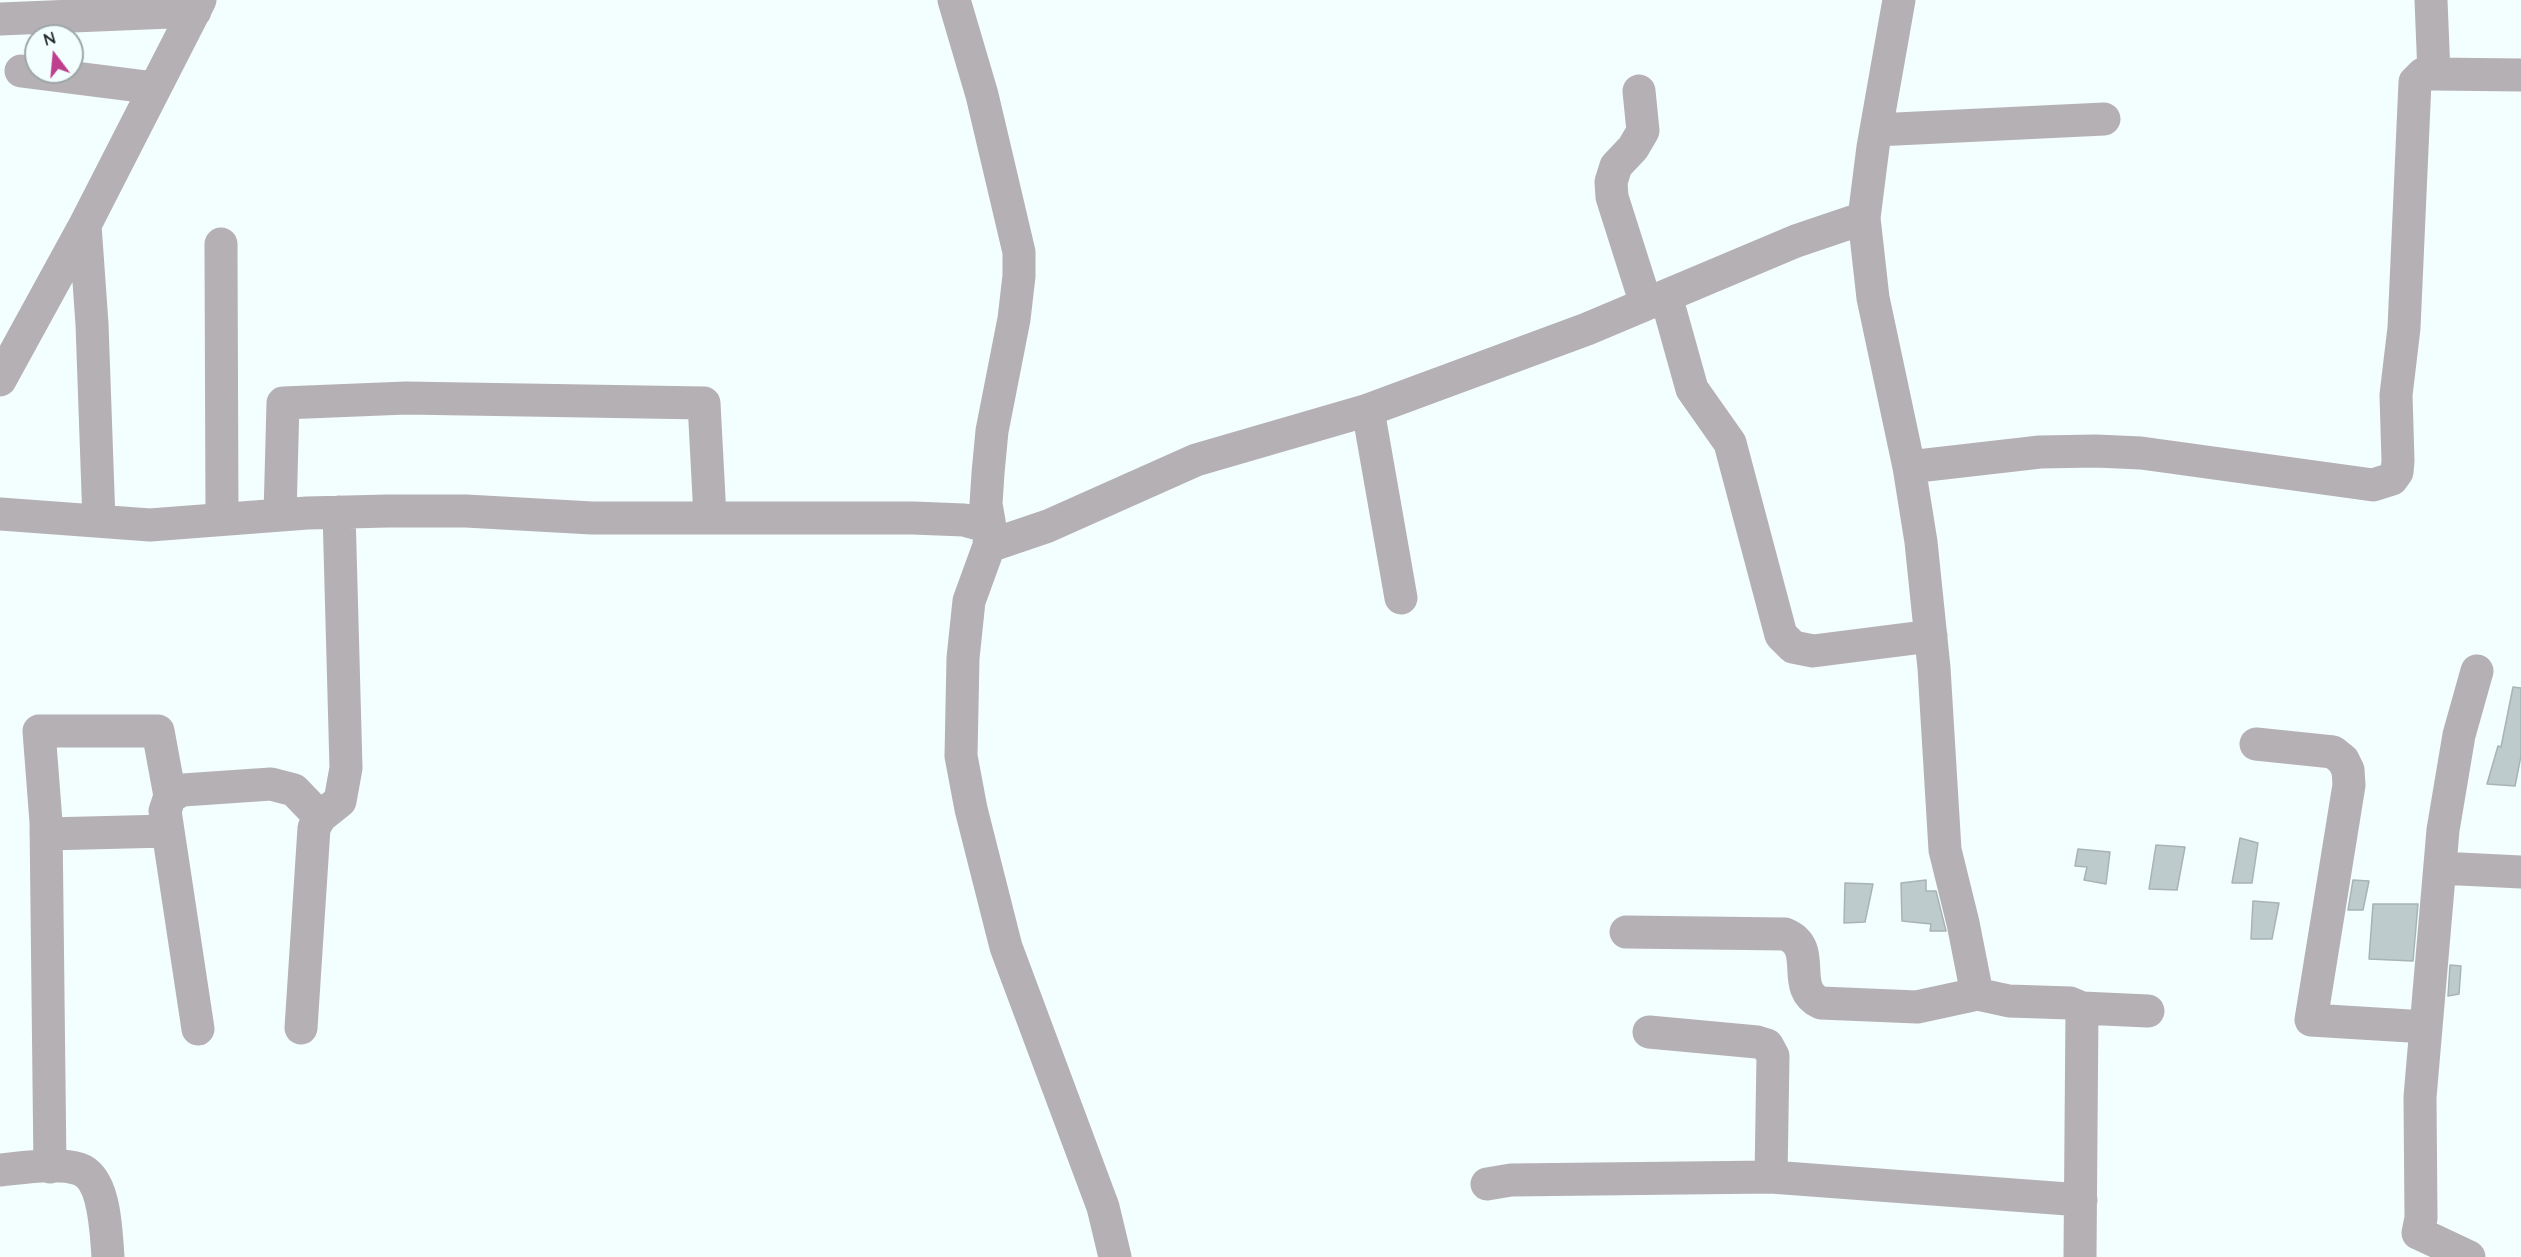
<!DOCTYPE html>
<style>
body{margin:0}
#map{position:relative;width:2521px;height:1257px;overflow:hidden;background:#f3feff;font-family:Quicksand,sans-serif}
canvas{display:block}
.north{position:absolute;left:24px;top:24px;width:60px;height:60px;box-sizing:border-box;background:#f3feff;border:2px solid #9da6a7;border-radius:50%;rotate:344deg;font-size:16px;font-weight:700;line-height:24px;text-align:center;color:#1d2222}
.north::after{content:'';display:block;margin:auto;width:21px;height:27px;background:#bd3f8d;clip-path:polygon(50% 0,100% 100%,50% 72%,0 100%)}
</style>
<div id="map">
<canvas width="2521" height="1257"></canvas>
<div class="north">N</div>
</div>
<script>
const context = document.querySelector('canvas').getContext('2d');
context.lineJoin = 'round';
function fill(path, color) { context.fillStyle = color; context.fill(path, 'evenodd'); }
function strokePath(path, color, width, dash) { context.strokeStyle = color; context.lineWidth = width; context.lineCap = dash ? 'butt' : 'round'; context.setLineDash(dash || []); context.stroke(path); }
const building = new Path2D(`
 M2513,687L2521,688V756L2515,786L2487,784L2498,746L2501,747Z
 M2240,838L2258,843L2252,883H2232Z
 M2156,845L2185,847L2177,890L2149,889Z
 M2078,849L2110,852L2106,884L2084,880L2087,867L2075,866Z
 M1926,880V891H1936L1946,931H1930L1931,924L1902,921L1901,883Z
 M2353,880L2369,881L2363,910H2348Z
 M1845,883L1873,884L1865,922L1844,923Z
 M2253,901L2279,903L2272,939H2251Z
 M2373,904H2418L2413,961L2369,959Z
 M2450,965L2461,966L2459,994L2448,996Z`);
fill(building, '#becbcc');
strokePath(building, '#a7b4b5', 1.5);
strokePath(new Path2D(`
 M954,0L982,95L1019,252V276L1014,319L992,431L988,473L986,504L990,527L989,546L969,601L963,658L961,756L971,809L1006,947L1103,1207L1115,1257
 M1899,0L1873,147L1864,218L1873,298L1909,467L1921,542L1934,668L1945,850L1963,923L1977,994L2009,1001L2070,1003L2082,1008L2080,1257
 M0,19L195,11
 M21,71L155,88
 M2434,74L2521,75
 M1639,91L1643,131L1633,148L1616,166L1611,182L1612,197L1646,304
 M1876,130L2104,119
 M85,225L92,324L99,521
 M221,244L222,519
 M1666,296L1692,389L1730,443L1781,635L1793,647L1813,651L1931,636
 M0,380L85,225L200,0
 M1368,410L1401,598
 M1909,467L2040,452L2096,451L2141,453L2373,485L2392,479L2397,472L2398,461L2396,395L2404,328L2415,82L2423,74H2434L2431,0
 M0,514L150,525L307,513L388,511H466L592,518H913L964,520L990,527
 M280,515L283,403L406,398L704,403L710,517
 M989,546L1048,526L1196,460L1368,410L1587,329L1796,241L1864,218
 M2256,744L2333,752L2343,760L2348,770L2349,785L2311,1020L2426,1027
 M46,834L168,831
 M2440,868L2521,872
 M1626,932L1785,934C1820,948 1788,988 1821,1003L1917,1007L1977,994
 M2082,1008L2148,1011
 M301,1028L314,828L320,817L340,801L346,768L339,512
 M198,1029L165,811L170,796L183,790L271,784L294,790L320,817
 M1649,1032L1757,1042L1767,1045L1773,1056L1771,1177
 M50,1167L46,822L39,731H158L170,796
 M0,1170C22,1168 58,1162 79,1169C106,1178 106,1234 108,1257
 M1487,1184L1511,1180L1771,1177L2081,1200
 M2469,1257L2418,1233L2421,1218L2420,1097L2443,830L2459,735L2477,671`), '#b5b0b3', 33);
</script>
